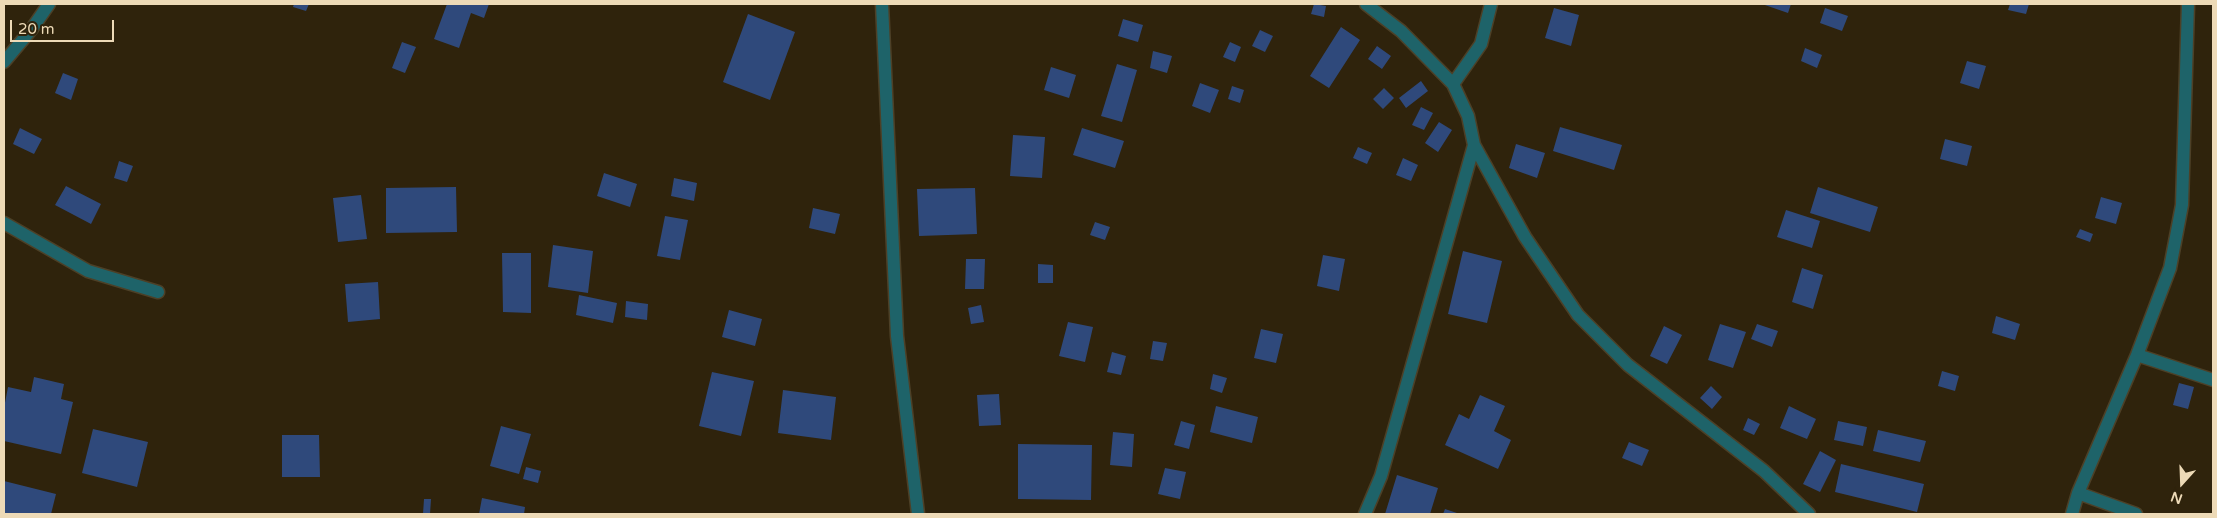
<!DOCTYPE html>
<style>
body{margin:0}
#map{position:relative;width:2217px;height:518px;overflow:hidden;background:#2f230c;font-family:"Varela Round",sans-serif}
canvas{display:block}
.frame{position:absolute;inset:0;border:5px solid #eddab7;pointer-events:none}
.north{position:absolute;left:2157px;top:458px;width:50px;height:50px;-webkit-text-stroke:4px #2f230c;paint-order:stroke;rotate:200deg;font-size:14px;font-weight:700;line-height:20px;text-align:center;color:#eddab7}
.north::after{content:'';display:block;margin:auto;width:18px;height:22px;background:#eddab7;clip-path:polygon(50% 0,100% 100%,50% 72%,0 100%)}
.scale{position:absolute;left:10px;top:20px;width:104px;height:22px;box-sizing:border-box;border:2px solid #eddab7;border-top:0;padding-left:6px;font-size:15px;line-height:18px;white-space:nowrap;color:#eddab7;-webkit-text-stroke:4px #2f230c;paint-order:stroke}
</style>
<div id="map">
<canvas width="2217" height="518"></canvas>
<div class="frame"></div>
<div class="north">N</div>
<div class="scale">20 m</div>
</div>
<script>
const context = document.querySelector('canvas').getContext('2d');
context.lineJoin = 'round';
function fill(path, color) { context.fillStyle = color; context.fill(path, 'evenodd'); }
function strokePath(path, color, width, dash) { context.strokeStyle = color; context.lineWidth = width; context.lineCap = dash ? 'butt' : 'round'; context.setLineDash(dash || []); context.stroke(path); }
fill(new Path2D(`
 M294,4H309L306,11L293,7Z
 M447,4H489L484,18L471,13L459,48L434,39Z
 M1314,4L1326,6L1324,17L1311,14Z
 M1762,4H1791L1788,13Z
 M2010,4H2029L2026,14L2008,10Z
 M1554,8L1579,15L1571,46L1545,38Z
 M1825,8L1848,16L1842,31L1820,23Z
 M748,14L795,32L770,100L723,82Z
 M1123,19L1143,25L1138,42L1118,36Z
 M1341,27L1360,40L1329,88L1310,76Z
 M1260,30L1273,36L1265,52L1252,46Z
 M402,42L416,47L405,73L392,68Z
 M1230,42L1241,47L1235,62L1223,57Z
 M1377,46L1391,56L1382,69L1368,59Z
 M1805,48L1822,55L1817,68L1801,61Z
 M1153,51L1172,56L1167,73L1150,68Z
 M1967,61L1986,66L1979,89L1960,83Z
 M1117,64L1137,70L1122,122L1101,116Z
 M1051,67L1076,75L1069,98L1044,90Z
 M63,73L78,79L71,100L55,93Z
 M1421,81L1428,91L1406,108L1399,98Z
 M1200,83L1219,90L1210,113L1192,106Z
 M1232,86L1244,90L1240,103L1228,99Z
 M1384,88L1394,98L1383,109L1373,99Z
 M1421,107L1433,113L1424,130L1412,125Z
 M1439,122L1452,130L1438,152L1425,143Z
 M1560,127L1622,145L1614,170L1553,151Z
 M20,128L42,139L34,154L13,144Z
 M1082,128L1124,141L1115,168L1073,155Z
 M1013,135L1045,137L1042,178L1010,176Z
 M1945,139L1972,146L1967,166L1940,159Z
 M1516,144L1545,153L1537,178L1509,168Z
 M1358,147L1372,153L1367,164L1353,158Z
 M1403,158L1418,165L1411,181L1396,175Z
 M119,161L133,166L127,182L114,178Z
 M604,173L637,184L630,207L597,196Z
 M674,178L697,183L694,201L671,196Z
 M66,186L101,204L91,224L55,205Z
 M456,187L457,232L386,233V188Z
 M1818,187L1878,207L1870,232L1810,213Z
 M975,188L977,234L919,236L917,189Z
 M361,195L367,239L338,242L333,198Z
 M2101,197L2122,203L2116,224L2095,218Z
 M813,208L840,214L835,234L809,228Z
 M1786,210L1820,221L1812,248L1777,237Z
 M665,216L688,220L680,260L657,256Z
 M1095,222L1110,227L1105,240L1090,235Z
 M2080,229L2093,234L2090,242L2076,237Z
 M553,245L593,251L588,293L548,287Z
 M1463,251L1502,261L1487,323L1448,314Z
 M502,253H531V313L503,312Z
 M1323,255L1345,259L1339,291L1317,286Z
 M966,259H985L984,289H965Z
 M1038,264L1053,265V283H1038Z
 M1802,268L1823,275L1813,309L1792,302Z
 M378,282L380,319L348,322L345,284Z
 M579,295L617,303L613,323L576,315Z
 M626,301L648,304L647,320L625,317Z
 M981,305L984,322L971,324L968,308Z
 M729,310L762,319L755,346L722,337Z
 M1996,316L2020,324L2015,340L1992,333Z
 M1068,322L1093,327L1085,362L1059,356Z
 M1720,324L1746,332L1733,368L1708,360Z
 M1757,324L1778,331L1772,347L1751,339Z
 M1664,326L1682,335L1667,364L1650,356Z
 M1261,329L1283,334L1276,363L1254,358Z
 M1153,341L1167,343L1163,361L1150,359Z
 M1112,352L1126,356L1121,375L1107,372Z
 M1942,371L1959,376L1955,391L1938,386Z
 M712,372L754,381L741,436L699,426Z
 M1213,374L1227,378L1222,393L1210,389Z
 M34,377L64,384L61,399L73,402L61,454L4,441V408L8,387L31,392Z
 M2179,383L2194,387L2188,409L2173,405Z
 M1711,386L1722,397L1712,409L1700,398Z
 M783,390L836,397L831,440L778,433Z
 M999,394L1001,425L979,426L977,395Z
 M1480,395L1505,406L1494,431L1511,440L1498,469L1445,445L1459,414L1469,419Z
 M1216,406L1258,417L1252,443L1210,432Z
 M1789,406L1816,419L1807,439L1780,428Z
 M1748,418L1760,424L1754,435L1743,430Z
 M1181,421L1195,425L1189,449L1174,445Z
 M1838,421L1867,427L1863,446L1834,440Z
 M501,426L531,434L519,474L490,466Z
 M93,429L148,442L137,487L82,473Z
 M1878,430L1926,441L1920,462L1873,451Z
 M1113,432L1134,434L1132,467L1110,465Z
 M282,435H319L320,477H282Z
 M1629,442L1649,450L1642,466L1622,458Z
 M1018,444L1092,445L1091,500L1018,499Z
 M1820,451L1836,460L1820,492L1803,484Z
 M1841,464L1924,484L1917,512L1835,492Z
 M526,467L541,471L538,483L523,479Z
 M1165,468L1186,472L1180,499L1158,494Z
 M1397,475L1438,488L1430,514H1385Z
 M4,481L56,494L51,514H4Z
 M482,498L525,507L524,514H479Z
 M424,499H431L430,514H423Z
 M1445,509L1460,514H1443Z`), '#2f497b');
const lane = new Path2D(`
 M4,223L88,271L158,292`);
const street = new Path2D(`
 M882,4L897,336L918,514
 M1366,4L1401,31L1453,84L1468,116L1474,145L1525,237L1578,315L1628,365L1764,471L1809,514
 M4,62L31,30L49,4
 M1453,84L1481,44L1491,4
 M2137,355L2213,380
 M2078,493L2136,514
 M1365,514L1381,476L1474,145
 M2072,514L2078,493L2137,355L2170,268L2182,205L2188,4`);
strokePath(lane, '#4d4027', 15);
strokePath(street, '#4d4027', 15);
strokePath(lane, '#1e6369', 12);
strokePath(street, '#1e6369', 12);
</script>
